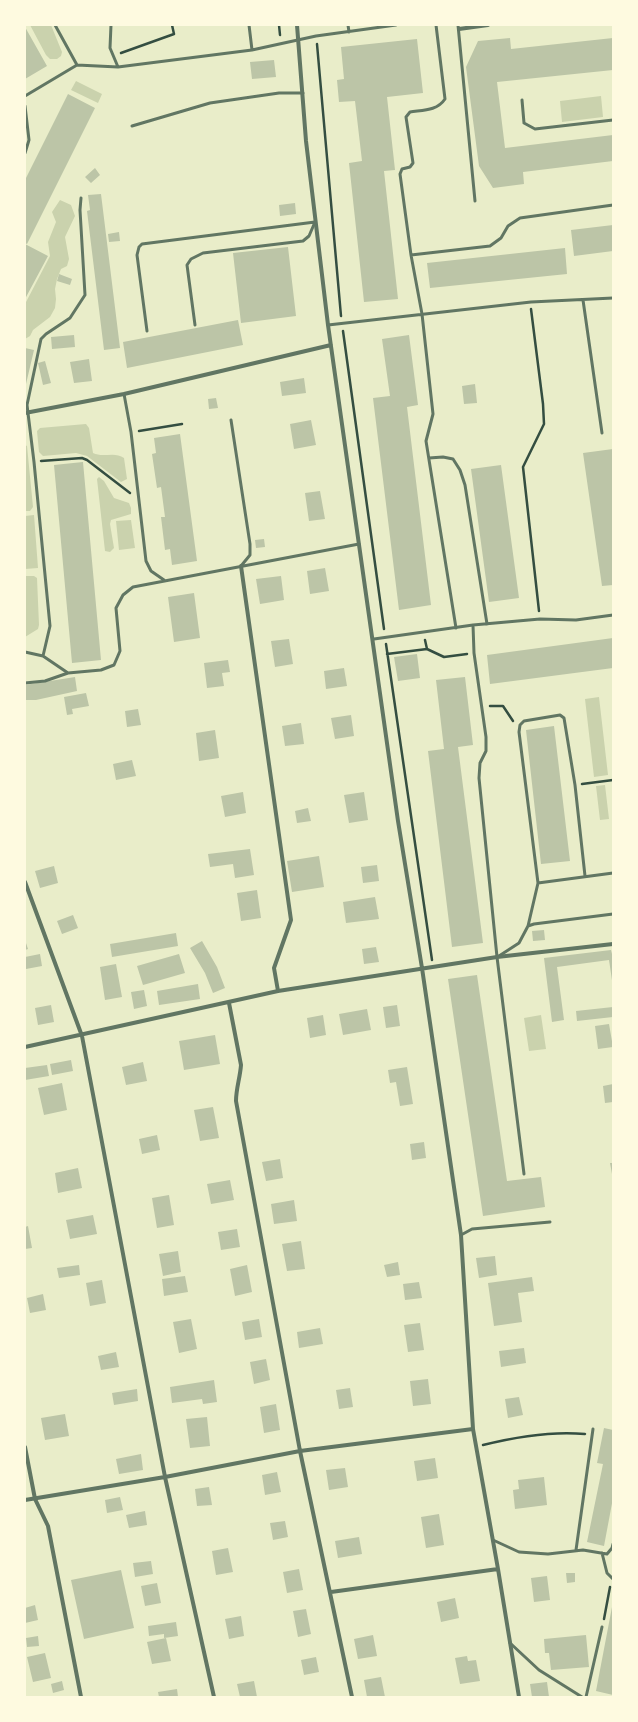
<!DOCTYPE html>
<style>
body{margin:0}
#map{position:relative;width:638px;height:1722px;overflow:hidden;background:#e9edc9;font-family:Georgia,serif}
canvas{display:block}
.frame{position:absolute;inset:0;border:26px solid #fefae0;pointer-events:none}
</style>
<div id="map">
<canvas width="638" height="1722"></canvas>
<div class="frame"></div>
</div>
<script>
const context = document.querySelector('canvas').getContext('2d');
context.lineJoin = 'round';
function fill(path, color) { context.fillStyle = color; context.fill(path, 'evenodd'); }
function strokePath(path, color, width, dash) { context.strokeStyle = color; context.lineWidth = width; context.lineCap = dash ? 'butt' : 'round'; context.setLineDash(dash || []); context.stroke(path); }
fill(new Path2D(`
 M30,25H51L62,52L61,56L57,59H50L46,55Z
 M76,81L102,94L98,103L71,90Z
 M601,96L603,117L562,122L560,101Z
 M60,200L71,205L75,216L65,237L69,259L67,266L61,269L57,279L55,289L56,299L55,308L50,317L33,330L30,336L25,339V304L50,256L48,242L56,222L52,212Z
 M86,424L89,428L93,453C103,458 115,451 124,458L127,479L121,482L87,456L76,453L43,456L39,452L37,431L40,428Z
 M25,445L27,446L33,507L30,511H25Z
 M99,477L104,481L114,498L129,503L131,508V514L111,520L110,524L114,548L110,552L105,551L97,479Z
 M34,515L38,568L25,569V516Z
 M131,520L135,548L119,550L116,521Z
 M25,576H34L37,578L39,625L38,629L25,637Z
 M599,697L608,775L594,777L585,699Z
 M605,785L609,819L600,820L596,786Z
 M541,1015L546,1049L529,1051L524,1018Z`), '#cad2ad');
fill(new Path2D(`
 M25,27L47,66L25,79Z
 M510,38L511,49L613,38V70L497,82L505,148L613,135V161L523,172L524,184L493,188L479,166L466,67L478,41Z
 M417,39L423,93L387,97L395,170L384,171L398,299L364,302L349,163L362,161L355,101L339,102L337,80L344,79L341,47Z
 M274,60L276,77L252,79L250,62Z
 M68,94L95,108L27,244L25,243V180Z
 M95,168L100,175L91,183L85,177Z
 M101,194L120,348L104,350L87,211L90,210L88,195Z
 M295,203L296,214L280,216L279,205Z
 M613,225V251L574,256L571,230Z
 M119,232L120,241L109,242L108,234Z
 M25,244L48,256L25,299Z
 M288,247L296,316L241,323L233,253Z
 M565,248L567,274L430,288L427,263Z
 M59,274L72,279L70,285L57,281Z
 M238,320L243,345L127,368L123,342Z
 M74,335L75,347L52,349L51,337Z
 M409,335L418,405L407,407L431,605L399,610L373,398L390,396L382,339Z
 M25,348L34,350L26,384H25Z
 M89,359L92,381L74,383L70,362Z
 M45,361L51,383L43,385L38,363Z
 M304,378L306,393L282,396L280,382Z
 M475,384L477,403L464,404L462,386Z
 M216,398L218,408L209,409L208,399Z
 M311,420L316,445L294,449L290,424Z
 M180,434L197,561L172,565L170,549L165,550L161,517H165L161,487L157,488L152,454L156,453L154,438Z
 M613,449V585L602,586L583,453Z
 M83,462L101,660L72,663L54,465Z
 M501,465L519,598L489,602L471,469Z
 M320,491L325,519L309,521L305,493Z
 M264,539L265,547L256,548L255,540Z
 M325,568L329,591L310,594L307,571Z
 M281,576L284,600L260,604L256,579Z
 M194,593L200,638L174,642L168,597Z
 M613,638V668L490,684L487,655Z
 M289,639L293,664L275,667L271,641Z
 M417,654L420,678L398,681L394,657Z
 M228,660L230,672L222,673L224,686L207,688L204,663Z
 M344,668L347,686L326,689L324,671Z
 M75,677L77,691L36,700H25V685Z
 M465,677L473,745L458,747L483,943L452,947L428,751L444,749L436,680Z
 M86,693L89,706L72,709L73,714L67,715L64,697Z
 M138,709L141,725L127,727L125,711Z
 M351,715L354,736L335,739L331,718Z
 M301,723L304,744L285,746L282,726Z
 M554,726L570,861L541,864L526,730Z
 M215,730L219,758L199,761L196,733Z
 M132,760L136,776L116,780L113,764Z
 M243,792L246,813L225,817L221,796Z
 M364,792L368,820L349,823L344,795Z
 M308,808L311,821L297,823L295,811Z
 M250,849L254,875L235,878L233,864L210,867L208,854Z
 M319,856L324,887L292,892L287,861Z
 M377,865L379,881L363,883L361,867Z
 M54,866L58,883L40,888L35,871Z
 M257,890L261,918L241,921L237,893Z
 M375,897L379,919L346,923L343,902Z
 M73,915L78,928L62,934L57,921Z
 M544,930L545,940L533,941L532,931Z
 M176,933L178,946L112,957L110,944Z
 M25,940L28,949L25,950Z
 M202,941L217,967L225,988L213,993L205,973L190,948Z
 M376,947L379,962L364,964L362,949Z
 M611,950L612,954H613V987L609,960L557,967L564,1020L552,1022L544,958Z
 M40,954L42,966L26,969L25,957Z
 M179,954L185,973L143,985L137,966Z
 M116,964L122,997L105,1000L100,967Z
 M477,975L507,1181L541,1177L545,1207L483,1216L448,979Z
 M198,984L200,999L159,1005L157,991Z
 M144,990L147,1006L134,1009L131,992Z
 M51,1005L54,1022L38,1025L35,1008Z
 M397,1005L400,1026L386,1028L383,1007Z
 M613,1007V1017L577,1021L576,1011Z
 M367,1009L371,1030L343,1035L339,1014Z
 M323,1015L326,1035L310,1038L307,1018Z
 M609,1024L613,1047L598,1049L595,1026Z
 M215,1035L220,1064L184,1070L179,1041Z
 M71,1060L73,1071L52,1075L50,1064Z
 M143,1062L147,1081L126,1085L122,1067Z
 M47,1065L49,1076L25,1080V1068Z
 M407,1067L413,1104L400,1106L396,1082L390,1083L388,1070Z
 M62,1083L67,1110L44,1115L38,1088Z
 M613,1084V1102L605,1103L603,1086Z
 M213,1107L219,1138L200,1141L194,1110Z
 M157,1135L160,1150L142,1154L139,1139Z
 M424,1142L426,1158L412,1160L410,1144Z
 M280,1159L283,1178L266,1181L262,1162Z
 M610,1163H613V1174H612Z
 M78,1168L82,1188L58,1193L55,1173Z
 M230,1180L234,1200L211,1204L207,1184Z
 M169,1195L174,1225L157,1228L152,1198Z
 M294,1200L297,1221L274,1224L271,1204Z
 M93,1215L97,1234L70,1239L66,1220Z
 M28,1226L32,1248L25,1249V1227Z
 M237,1229L240,1247L221,1250L218,1232Z
 M301,1241L305,1269L287,1271L282,1244Z
 M178,1251L181,1272L163,1276L159,1254Z
 M495,1256L497,1275L479,1278L476,1258Z
 M398,1262L400,1275L387,1277L384,1265Z
 M79,1265L80,1275L59,1278L57,1268Z
 M247,1265L252,1292L235,1296L230,1269Z
 M185,1276L188,1292L164,1296L162,1279Z
 M532,1277L534,1291L518,1293L522,1322L494,1326L488,1283Z
 M102,1280L106,1303L90,1306L86,1283Z
 M419,1282L422,1298L405,1300L403,1284Z
 M43,1294L46,1310L30,1313L27,1298Z
 M191,1319L197,1349L179,1353L173,1322Z
 M259,1319L262,1337L245,1340L242,1322Z
 M420,1323L424,1350L408,1352L404,1325Z
 M320,1328L323,1344L299,1348L297,1332Z
 M524,1348L526,1363L501,1367L499,1351Z
 M116,1352L119,1367L101,1370L98,1356Z
 M266,1359L270,1380L254,1384L250,1362Z
 M428,1379L431,1404L413,1406L410,1381Z
 M214,1380L217,1402L203,1404L202,1399L172,1403L170,1387Z
 M350,1388L353,1407L339,1409L336,1390Z
 M137,1389L138,1401L114,1405L112,1393Z
 M519,1397L523,1415L508,1418L505,1399Z
 M276,1404L280,1430L264,1433L260,1407Z
 M65,1414L69,1436L45,1440L41,1418Z
 M207,1417L210,1446L190,1448L186,1419Z
 M604,1428L613,1430V1498L604,1546L587,1542L603,1464L597,1463Z
 M141,1454L143,1470L119,1474L116,1459Z
 M435,1458L438,1478L417,1481L414,1461Z
 M345,1468L348,1487L329,1490L326,1470Z
 M277,1472L281,1492L265,1495L262,1475Z
 M544,1477L547,1505L515,1509L513,1490L519,1489L518,1480Z
 M209,1487L212,1505L197,1506L195,1489Z
 M120,1497L123,1510L107,1513L105,1500Z
 M145,1511L147,1525L129,1528L126,1515Z
 M439,1514L444,1545L426,1548L421,1517Z
 M285,1521L288,1537L273,1540L270,1523Z
 M359,1537L362,1554L338,1558L335,1541Z
 M228,1548L233,1572L216,1575L212,1551Z
 M151,1561L153,1574L135,1577L133,1563Z
 M299,1569L303,1590L287,1593L283,1572Z
 M121,1570L134,1628L84,1639L71,1580Z
 M566,1573H575V1582L567,1583Z
 M547,1576L550,1600L534,1602L531,1578Z
 M157,1583L161,1603L145,1606L141,1586Z
 M455,1598L459,1618L441,1622L437,1602Z
 M35,1605L38,1620L25,1623V1608Z
 M612,1607H613V1695L596,1691Z
 M306,1609L311,1634L298,1637L293,1611Z
 M241,1616L244,1636L229,1639L225,1619Z
 M176,1622L178,1636L164,1638V1634L149,1636L148,1626Z
 M373,1635L377,1656L358,1659L354,1639Z
 M586,1635L589,1667L551,1670L549,1653H545L544,1639Z
 M38,1636L39,1646L27,1647L26,1638Z
 M166,1638L171,1661L152,1664L147,1642Z
 M45,1653L51,1678L33,1682L27,1657Z
 M467,1656L468,1661L476,1660L480,1681L460,1684L455,1658Z
 M316,1657L319,1672L304,1675L301,1660Z
 M381,1677L385,1697H367L364,1680Z
 M62,1681L64,1690L53,1693L51,1684Z
 M254,1681L257,1697H240L237,1684Z
 M547,1682L549,1697H532L530,1684Z
 M177,1689L178,1697H159L158,1692Z`), '#bcc5a7');
strokePath(new Path2D(`
 M279,25L280,35
 M317,44L341,316
 M121,53L174,34L172,25
 M531,309L543,404L544,424L523,467L539,611
 M343,331L384,629
 M139,431L182,424
 M41,461L82,458L87,460L130,493
 M425,640L427,649
 M386,644L432,960
 M387,654L427,649L444,657L467,654
 M490,706H503L513,721
 M582,784L613,780
 M483,1445C515,1437 553,1431 585,1434
 M604,1619L610,1587`), '#344e41', 2.5);
strokePath(new Path2D(`
 M55,25L77,65L118,67L252,50L316,36L396,25
 M111,25L110,48L118,67
 M249,25L252,50
 M348,25L349,32
 M436,25L445,99C437,111 423,110 410,112L406,117L413,163L410,167L402,169L400,174L411,255L422,314L433,414L426,441L456,628
 M458,25L475,201
 M25,96L77,65
 M522,100L524,123L535,129L613,120
 M25,106L29,140L25,153
 M132,126L210,103L279,93H303
 M411,255L490,246L501,238L508,226L520,218L613,205
 M583,300L602,433
 M328,325L531,302L613,298
 M147,331L137,255L139,247L142,244L315,222L309,236L303,241L203,253L191,259L187,265L195,325
 M124,394L131,432L146,561L151,571L164,580
 M231,420L250,544V555L241,566
 M429,458L443,457L453,459L460,470L465,485L487,624
 M473,625L474,653L486,737V751L480,763L479,778L497,957L524,1174
 M374,639L473,625L540,619L576,620L613,615
 M25,652L43,656L68,673L101,670L114,665L120,651L116,608L123,595L133,587L359,544
 M43,656L50,626L34,462L27,405L41,339L46,334L70,318L85,295L80,210L81,198
 M25,683L45,681L68,673
 M538,883L613,873
 M528,926L534,924L613,914
 M499,956L519,943L528,926L538,883L519,732L520,725L524,721L560,715L564,718L575,785L585,876
 M461,1235L472,1229L550,1222
 M493,1540L519,1552L548,1554L583,1550L607,1554L612,1548L613,1544
 M576,1550L593,1429
 M602,1553L607,1573L613,1579
 M510,1643L539,1670L582,1697
 M586,1697L602,1627`), '#617663', 3);
strokePath(new Path2D(`
 M297,25L306,141L328,325L398,821L422,968L461,1235L473,1429L498,1569L519,1697
 M459,29L488,25
 M25,413L124,394L331,345
 M241,566L291,920L274,968L278,991
 M25,882L82,1036L165,1477L214,1697
 M229,1003L241,1065C240,1078 236,1089 236,1101L300,1451L352,1697
 M25,1047L278,991L497,957L613,944
 M25,1447L35,1499L48,1526L81,1697
 M25,1500L165,1477L300,1451L473,1429
 M331,1592L498,1569`), '#617663', 4);
</script>
